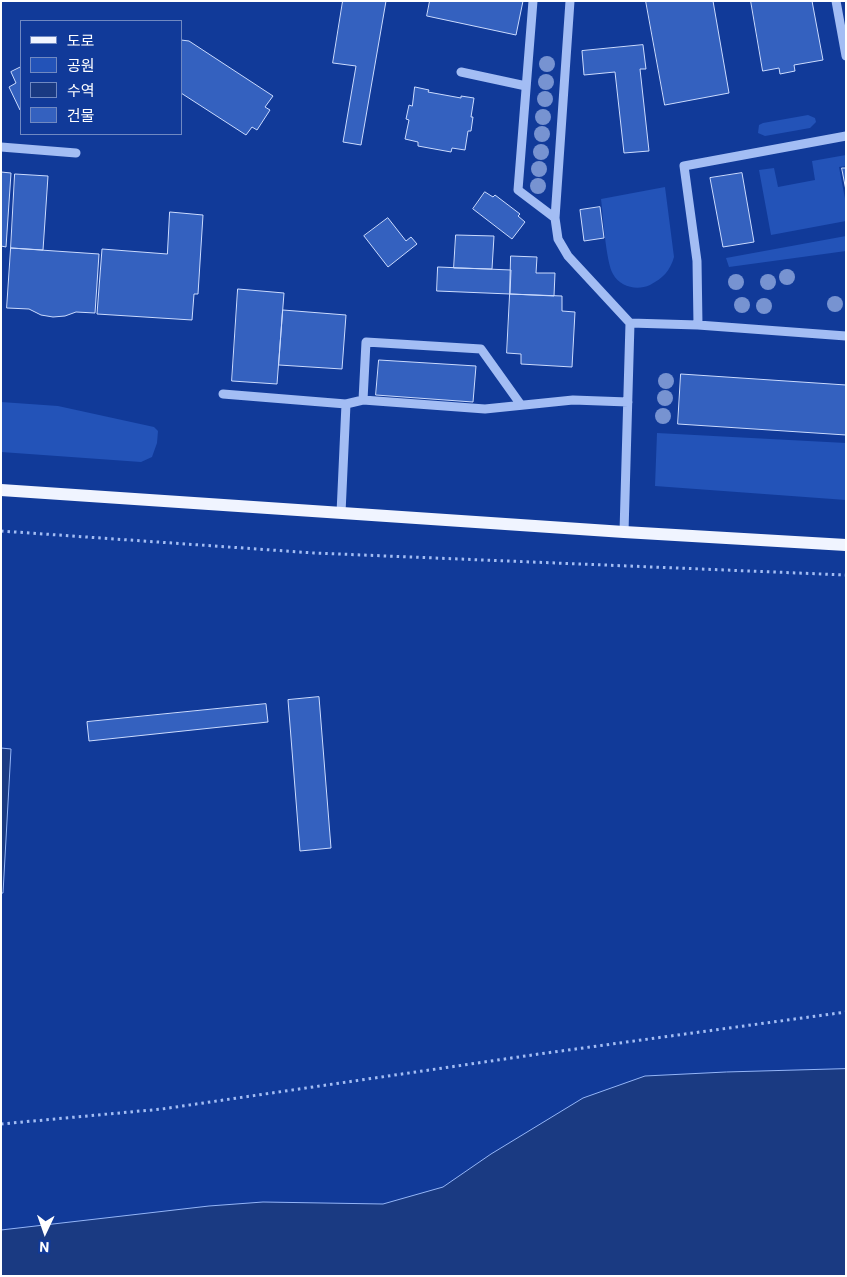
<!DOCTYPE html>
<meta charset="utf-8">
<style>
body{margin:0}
#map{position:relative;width:847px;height:1277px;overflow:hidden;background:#113a99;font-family:Roboto,"Noto Sans KR",sans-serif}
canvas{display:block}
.frame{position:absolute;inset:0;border:2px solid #fff;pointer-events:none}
.legend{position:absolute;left:20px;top:20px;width:162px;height:115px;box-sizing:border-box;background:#113a99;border:1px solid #7089c2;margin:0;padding:6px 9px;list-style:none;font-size:15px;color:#fff}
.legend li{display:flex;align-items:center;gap:10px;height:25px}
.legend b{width:25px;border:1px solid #7089c2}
.north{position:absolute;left:20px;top:1207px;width:50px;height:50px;-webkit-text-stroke:4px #113a99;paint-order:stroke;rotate:183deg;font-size:14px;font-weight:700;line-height:20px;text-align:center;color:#fff}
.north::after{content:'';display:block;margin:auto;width:18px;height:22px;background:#fff;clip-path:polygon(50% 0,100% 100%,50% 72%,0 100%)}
</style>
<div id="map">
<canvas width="847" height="1277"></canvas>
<div class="frame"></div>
<ul class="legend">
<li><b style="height:6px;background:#f0f4ff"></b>도로</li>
<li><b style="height:14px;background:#2353b8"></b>공원</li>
<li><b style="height:14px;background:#1a3a82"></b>수역</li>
<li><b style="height:14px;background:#3461bf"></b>건물</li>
</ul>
<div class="north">N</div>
</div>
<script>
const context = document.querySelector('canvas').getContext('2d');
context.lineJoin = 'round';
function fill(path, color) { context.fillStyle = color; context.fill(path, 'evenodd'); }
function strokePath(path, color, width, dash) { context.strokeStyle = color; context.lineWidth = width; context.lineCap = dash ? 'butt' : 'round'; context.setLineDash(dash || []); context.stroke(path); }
fill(new Path2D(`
 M808,115L815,118L816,122L810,128L765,136L758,133L759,125L763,123Z
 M846,155V166L839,167L846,204V221L771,235L759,170L774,168L778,187L815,180L812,161Z
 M665,187L674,257C670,271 663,278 650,285C637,291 620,287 613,274C606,262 603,215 601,199Z
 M846,236V251L729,267L726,258Z
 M1,402L58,406L154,427L158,431L157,443L152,457L141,462L1,452Z
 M657,433L846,443V500L655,486Z`), '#2353b8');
const water = new Path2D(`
 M1,748L11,749L3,893H1Z
 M846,1069V1276H1V1230L209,1206L263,1202L383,1204L443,1187L491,1154L583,1098L645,1076L726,1072Z`);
fill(water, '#1a3a82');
strokePath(water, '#94b5f7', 1);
const building = new Path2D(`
 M343,1H386L361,145L343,142L356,66L333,63Z
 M430,1H523L516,35L427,16Z
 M646,1H713L729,93L665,105Z
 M751,1H812L823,60L794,65L795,71L780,74L779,68L763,71Z
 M181,40L189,41L273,96L265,107L270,110L257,130L252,127L246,135L181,93Z
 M643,45L646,69H640L649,151L624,153L615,72L584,75L582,51Z
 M21,67V109L20,110L9,87L16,83L11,72Z
 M415,87L429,90L428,92L461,98V96L474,98L471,117H473L471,131H468L465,150L452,148L451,152L418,146V142L405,139L409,120L406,119L409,105L412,106Z
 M842,168H846V190Z
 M1,172L11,173L6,247L1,246Z
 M742,173L754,242L723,247L710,178Z
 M15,174L48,176L43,250L11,248Z
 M485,192L493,197L495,195L520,214L518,216L525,222L512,239L473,209Z
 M600,207L604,238L584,241L580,210Z
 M170,212L203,215L198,294H194L192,320L97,314L102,249L167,254Z
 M388,218L406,241L411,237L417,244L388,267L364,236Z
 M456,235L494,236L492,269L454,268Z
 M11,248L99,254L95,313L76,312L65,316L53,317L41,315L29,309L7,308Z
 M511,256L537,257L536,273H555L554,296L510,294Z
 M438,267L511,270L510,294L437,291Z
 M238,289L284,293L277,384L232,381Z
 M510,294L562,296V311L575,312L572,367L521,364V354L507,353Z
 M283,310L346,315L342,369L279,365Z
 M379,360L476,366L473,402L376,395Z
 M681,374L846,385V435L678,424Z
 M319,697L331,848L300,851L288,700Z
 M266,704L268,722L89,741L87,722Z`);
fill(building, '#3461bf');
strokePath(building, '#cbdbfe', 1);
strokePath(new Path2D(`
 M1,531L314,553L846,575
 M1,1124L162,1109L539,1054L846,1012`), '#a3bdf4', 3, [2.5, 4]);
strokePath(new Path2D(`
 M533,1L518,190L555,218
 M570,1L555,218L558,239L568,256L630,323L624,532
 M836,1L846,56
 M461,72L526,86
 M1,147L76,153
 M630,323L698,325L846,336
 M698,325L697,261L684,166L846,136
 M223,394L346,404L341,513
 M363,400L366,342L481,349L521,405
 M346,404L363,400L485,409L573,400L628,402`), '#a3bdf4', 9);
strokePath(new Path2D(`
 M1,490L624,532L846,545`), '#f0f4ff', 12);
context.fillStyle = '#7793d1';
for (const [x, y] of [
 [547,64],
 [546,82],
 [545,99],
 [543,117],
 [542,134],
 [541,152],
 [539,169],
 [538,186],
 [787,277],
 [736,282],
 [768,282],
 [835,304],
 [742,305],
 [764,306],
 [666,381],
 [665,398],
 [663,416]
]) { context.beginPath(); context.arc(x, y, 8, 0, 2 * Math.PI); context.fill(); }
</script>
